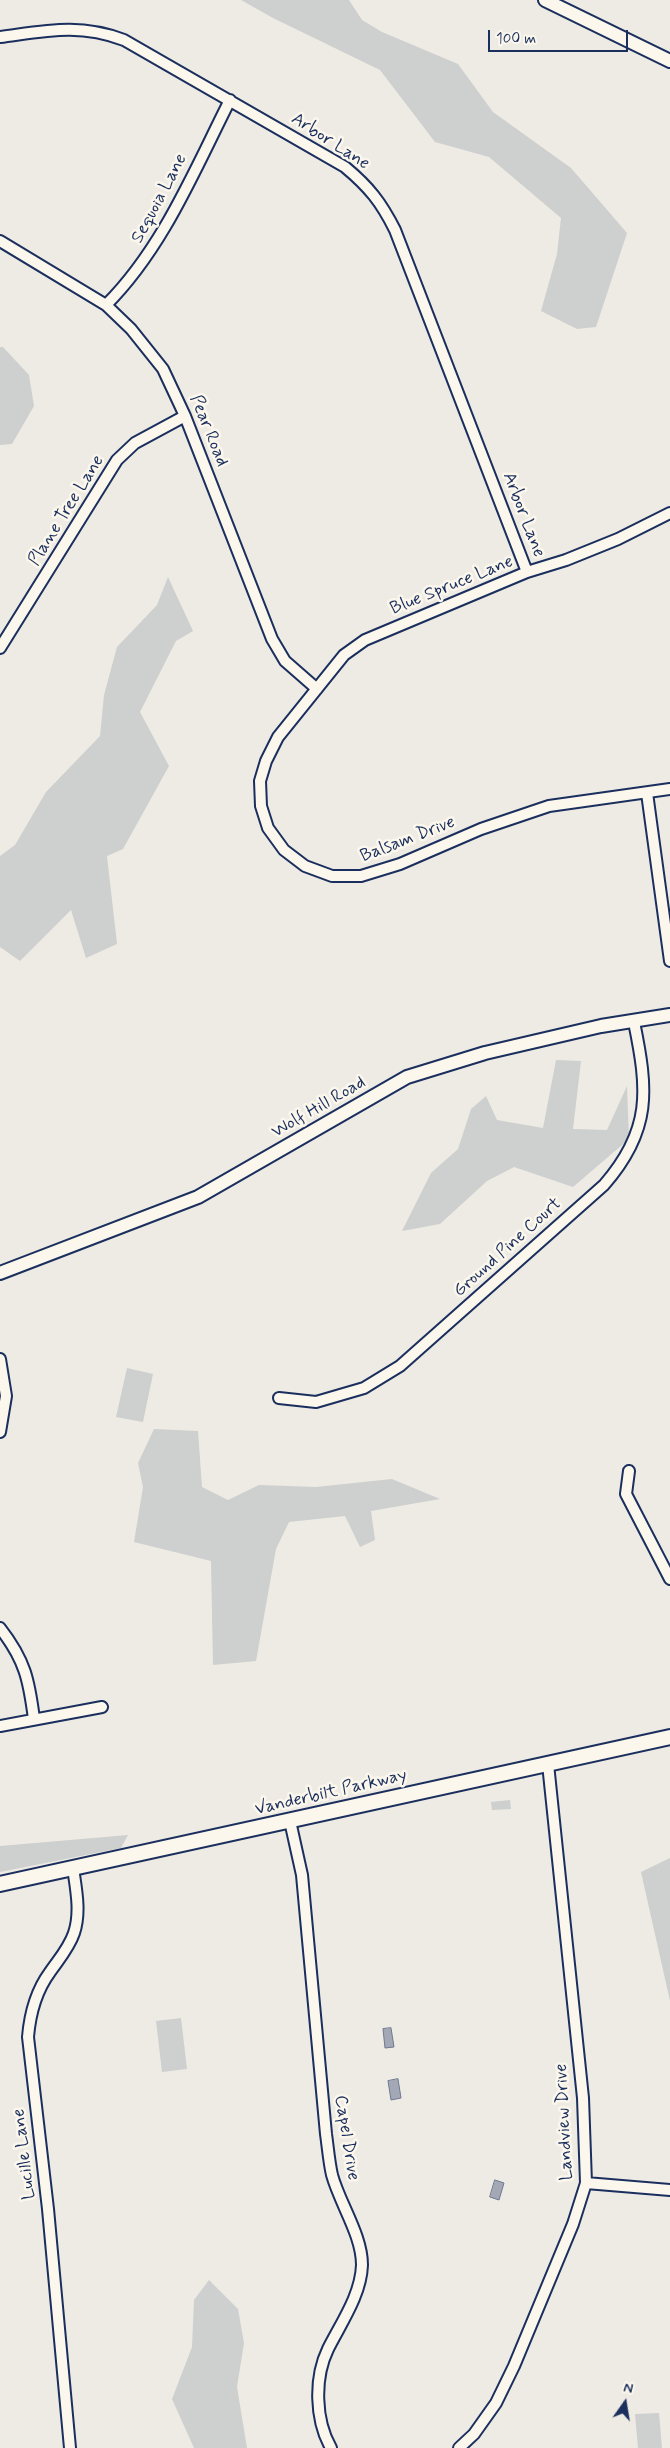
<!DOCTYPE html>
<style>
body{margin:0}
#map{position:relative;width:670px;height:2448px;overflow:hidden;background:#eeebe4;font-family:Mynerve,sans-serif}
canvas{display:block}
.north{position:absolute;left:600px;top:2378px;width:50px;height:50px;-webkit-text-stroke:4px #fbf7ec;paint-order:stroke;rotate:13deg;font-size:14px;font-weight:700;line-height:20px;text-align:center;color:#1b2f5e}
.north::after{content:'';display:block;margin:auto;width:18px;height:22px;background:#1b2f5e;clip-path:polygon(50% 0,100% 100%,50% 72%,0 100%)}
.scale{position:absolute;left:488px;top:30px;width:140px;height:22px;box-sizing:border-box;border:2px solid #1b2f5e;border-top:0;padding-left:6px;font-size:15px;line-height:18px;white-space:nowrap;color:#1b2f5e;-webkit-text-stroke:4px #fbf7ec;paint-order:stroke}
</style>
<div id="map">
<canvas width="670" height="2448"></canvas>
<div class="north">N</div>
<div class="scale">100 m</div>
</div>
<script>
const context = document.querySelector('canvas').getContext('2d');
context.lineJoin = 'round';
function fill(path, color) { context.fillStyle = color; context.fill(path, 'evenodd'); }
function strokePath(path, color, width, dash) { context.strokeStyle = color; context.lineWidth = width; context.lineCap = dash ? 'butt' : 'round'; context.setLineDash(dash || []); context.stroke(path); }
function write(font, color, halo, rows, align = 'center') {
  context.font = font + ' Mynerve,sans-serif'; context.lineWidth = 5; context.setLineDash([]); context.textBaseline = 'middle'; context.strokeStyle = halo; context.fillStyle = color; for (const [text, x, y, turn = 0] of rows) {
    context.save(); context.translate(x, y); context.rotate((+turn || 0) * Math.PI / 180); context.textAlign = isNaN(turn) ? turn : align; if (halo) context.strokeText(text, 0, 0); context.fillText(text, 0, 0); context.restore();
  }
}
fill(new Path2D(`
 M241,0H349L362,20L382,32L458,64L493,112L571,168L627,233L596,327L577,329L541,311L557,254L561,218L489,157L435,142L380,70L273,18Z
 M0,347H3L29,375L34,406L12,444L0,445Z
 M168,577L193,631L176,641L140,712L169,766L123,849L107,856L117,944L86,958L71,910L20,961L0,947V856L15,845L46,792L100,736L104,695L117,647L157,605Z
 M556,1060L581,1061L573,1129L607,1130L627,1086L629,1139L573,1187L514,1167L487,1181L440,1224L402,1231L431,1173L458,1149L471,1109L486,1096L497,1120L543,1128Z
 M127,1368L153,1374L143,1422L116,1417Z
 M154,1429L198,1431L202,1487L228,1500L259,1485L316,1487L392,1479L440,1499L371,1511L375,1540L360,1547L345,1516L289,1522L276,1549L256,1661L213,1665L211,1561L134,1542L143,1487L138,1463Z
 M510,1800L511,1809L492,1810L491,1802Z
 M128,1835L121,1848L0,1872V1846Z
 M670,1858V2001L641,1872Z
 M181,2018L187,2069L162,2072L156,2021Z
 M209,2280L238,2309L244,2343L237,2387L247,2448H194L172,2399L192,2347L194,2300Z
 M659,2413L662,2448H638L635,2414Z`), '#cecfcf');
const water = new Path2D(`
 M391,2028L394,2047L385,2048L383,2029Z
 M398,2079L401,2098L391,2100L388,2081Z
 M495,2180L504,2183L499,2200L490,2197Z`);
fill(water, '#a3a8b4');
strokePath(water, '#6d7892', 1);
const minor = new Path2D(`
 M0,37C46,31 79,23 124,40L345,167C369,187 381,202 395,230L527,572
 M0,241L106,305L131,329L163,369L185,416L272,639L285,661L317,689
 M106,305C163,248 194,171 230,100
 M670,513L618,539L566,560L527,572L365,640L344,655L278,737L266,761L260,781L261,806L268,828L284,850L305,866L332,876H361L400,864L481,829L549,806L670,789
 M0,648L117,460L135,443L185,416
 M647,793L670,961
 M0,1359L6,1396L0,1432
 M279,1398L316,1402L364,1388L400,1366L604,1185C652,1130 648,1090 634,1022
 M629,1471L626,1494L670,1579
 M0,1628C25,1660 29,1680 34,1719
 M0,1726L102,1707
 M290,1821L302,1875L326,2134C328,2148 329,2162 332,2175C340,2204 362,2235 362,2265C361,2295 341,2323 328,2349C314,2378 315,2420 331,2448
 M586,2183L670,2190
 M70,2448L48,2209L28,2037C30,2013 36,1991 50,1972C59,1959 69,1948 74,1933C81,1912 76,1889 73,1868
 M459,2448L474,2434L496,2403L514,2366L573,2224L586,2183L583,2098L548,1764`);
const tertiary = new Path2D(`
 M545,0L670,61
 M0,1273L198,1197L407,1077L485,1053L601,1026L670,1015`);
const secondary = new Path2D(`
 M0,1884L670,1737`);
strokePath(minor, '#1b2f5e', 14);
strokePath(tertiary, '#1b2f5e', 16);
strokePath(secondary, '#1b2f5e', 18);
strokePath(minor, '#fbf7ec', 10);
strokePath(tertiary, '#fbf7ec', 12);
strokePath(secondary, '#fbf7ec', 14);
write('18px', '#1b2f5e', '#fbf7ec', [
 ["Arbor Lane",330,142,33],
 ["Sequoia Lane",160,199,-62],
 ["Pear Road",208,431,68],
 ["Plane Tree Lane",67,511,-58],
 ["Arbor Lane",523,515,69],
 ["Blue Spruce Lane",452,586,-22],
 ["Balsam Drive",408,840,-21],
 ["Wolf Hill Road",319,1108,-30],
 ["Ground Pine Court",508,1248,-42],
 ["Vanderbilt Parkway",331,1793,-13],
 ["Landview Drive",565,2122,-93],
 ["Capel Drive",346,2138,81],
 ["Lucille Lane",25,2154,-97]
]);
</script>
